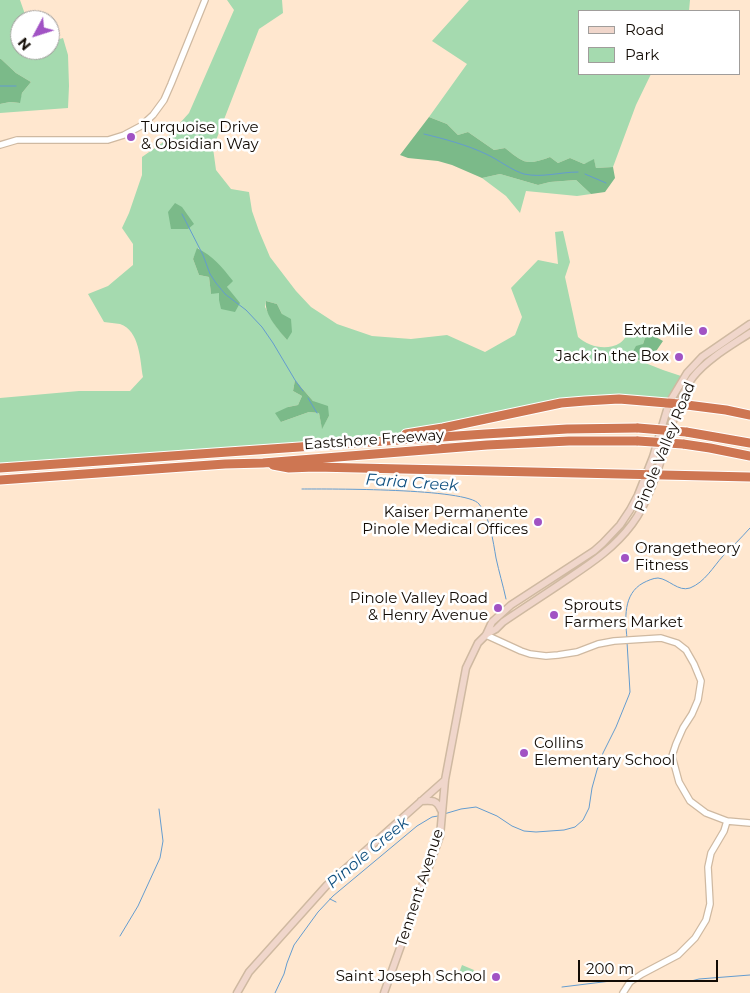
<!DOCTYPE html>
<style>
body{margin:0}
#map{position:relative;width:750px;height:993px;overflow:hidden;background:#ffe7cf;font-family:Montserrat,sans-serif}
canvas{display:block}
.legend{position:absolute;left:578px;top:10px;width:162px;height:65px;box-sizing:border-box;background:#fff;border:1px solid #a09d9b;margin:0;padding:6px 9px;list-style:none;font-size:15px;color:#120b04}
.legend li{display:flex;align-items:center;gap:10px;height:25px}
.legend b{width:25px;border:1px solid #a09d9b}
.north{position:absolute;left:10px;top:10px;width:50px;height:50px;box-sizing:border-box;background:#fff;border:1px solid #a09d9b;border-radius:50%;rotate:230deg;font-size:14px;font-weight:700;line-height:20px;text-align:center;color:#120b04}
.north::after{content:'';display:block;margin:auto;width:18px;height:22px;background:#a153c4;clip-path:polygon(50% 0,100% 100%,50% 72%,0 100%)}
.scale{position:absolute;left:578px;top:960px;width:140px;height:22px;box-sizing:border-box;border:2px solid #120b04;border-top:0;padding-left:6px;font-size:15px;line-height:18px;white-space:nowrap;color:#120b04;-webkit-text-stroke:4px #fff;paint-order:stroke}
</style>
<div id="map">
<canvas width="750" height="993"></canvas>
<ul class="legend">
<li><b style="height:6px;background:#f0d6cb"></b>Road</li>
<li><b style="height:14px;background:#a5daaf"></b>Park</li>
</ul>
<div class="north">N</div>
<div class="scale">200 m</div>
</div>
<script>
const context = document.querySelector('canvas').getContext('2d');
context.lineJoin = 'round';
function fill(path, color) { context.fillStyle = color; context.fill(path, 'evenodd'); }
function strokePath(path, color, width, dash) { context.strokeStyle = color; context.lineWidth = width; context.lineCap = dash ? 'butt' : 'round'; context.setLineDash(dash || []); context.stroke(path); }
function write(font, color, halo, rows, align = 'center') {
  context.font = font + ' Montserrat,sans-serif'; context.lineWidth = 5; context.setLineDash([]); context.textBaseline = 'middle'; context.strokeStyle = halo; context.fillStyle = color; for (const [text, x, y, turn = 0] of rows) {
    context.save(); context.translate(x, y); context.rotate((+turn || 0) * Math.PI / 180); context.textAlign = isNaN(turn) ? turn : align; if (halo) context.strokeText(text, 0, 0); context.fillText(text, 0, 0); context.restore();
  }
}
fill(new Path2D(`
 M0,0H20L27,20H20V50H50V42L63,38L68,55L69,86L68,108L0,113V104L10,102L19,103L22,93L31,82L16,73L1,59H0Z
 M227,0H282L283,13L259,29L213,148L216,170L231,189L249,192L252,211L259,231L270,257L296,291L311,307L337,324L372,336L411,339L447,335L485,352L515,335L522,317L511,288L538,260L558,264L555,232L563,231L570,262L565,277L578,337C589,347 607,351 620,343C625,340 629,331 632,326L647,332L643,344L630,357L663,370L684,377L669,403L585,401L443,428L347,444L0,468V398L79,391H130L143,377C140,360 140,331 120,324C115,323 109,323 104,322L88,294L108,286L133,265V244L122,228L129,213L142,175V157L162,143L189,113L234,10ZM198,248L232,281L227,287L211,294L209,277L199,275L193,259ZM266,301L277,304L282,314L287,340L275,325L265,307ZM295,380L313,401L329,416L322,428L319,413L309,412L281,422L288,407L298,405L302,396L293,391Z
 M469,0H690L689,11H579V74H651L636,105L613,167L596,168L594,160L584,164L570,158L558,163L550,157C526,166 524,163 505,148L494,150L468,132L458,135L447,124L429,117L467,64L432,41Z
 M500,174L538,185L550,182L576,180L591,194L577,196L526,191L520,213L506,196L482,178Z
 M462,965L474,970L471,978L459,973Z`), '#a5daaf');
fill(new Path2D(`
 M0,59H1L16,73L31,82L22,93L20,103L10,102L0,104Z
 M429,117L447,124L458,135L468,132L494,150L505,148C524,163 526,166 550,157L558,163L570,158L584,164L594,159L596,168L613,167L615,178L605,192L591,194L576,180L550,182L538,185L500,174L482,178L452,165L438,161L408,158L400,155Z
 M175,203L182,207L194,224L188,229H171L168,212Z
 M197,248C213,256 222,267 233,281L227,287L240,303L235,312L221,309L219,300V293L211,294L209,277L199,275L193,259Z
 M266,301L277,304L282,314L291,319L292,332L287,340C279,330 264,315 266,301Z
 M647,332L663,341L648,363L630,357L636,346L643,344Z
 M295,380L313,401L328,406L329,416L322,429L319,413L309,412L281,422L275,413L288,407L298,405L302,396L293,391Z`), '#7bba89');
strokePath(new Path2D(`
 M0,86H16
 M424,134C445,139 467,145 486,154C499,160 511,170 524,174C542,178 560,172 578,172
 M585,174L606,183
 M182,214L203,255L210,274L216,283L225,294L246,310L262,327L273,343L295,380L303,391
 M308,398L317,413
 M302,489C328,489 467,488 479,504C490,517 493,541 496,558C499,572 503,585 506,599
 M627,638C625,619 623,594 643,583C647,581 653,578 658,578C669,579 678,592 690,588C705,582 713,567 723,556C732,547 741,538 750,528
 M444,814L461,809L476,807L497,816L512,826L524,831L536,832L564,830L575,827L583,820L589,808L592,788L597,770L603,753L616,727L629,695L630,692L627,642
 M330,899L336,902
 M120,936L138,906L160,858L163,841L159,809
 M691,981L699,979L750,975
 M562,987L611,981
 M275,993L284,974L287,963L294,945L318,912L333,896L417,826L432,817L438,816`), '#649ccf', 1);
const tertiary = new Path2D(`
 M0,145L17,140H108L124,135L141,126L153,115L164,100L171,84L205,0
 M486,635L521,651L530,654L546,656L558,655L577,652L598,644L614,641L661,638L677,643L686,650L694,664L701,681L698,700L692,714L683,728L676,744L672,756L679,782L690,801L706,813L727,821L750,823
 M623,993L630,982L642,974L678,955L695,938L706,920L710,904L708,867L711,853L724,831L727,821`);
const secondary = new Path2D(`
 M487,634L496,629L503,622C525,607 547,593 569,578C593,562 615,547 632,524C653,496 663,451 674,418C679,404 684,389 693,377C707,359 732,345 750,333
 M421,801C432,800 437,800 441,810
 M237,993L249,972L327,885L445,780
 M384,993L440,836L445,780L466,668L478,643L486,635L492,622L511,605L594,551L603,543L620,525L630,510L638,495L653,457L669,403L687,373L702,357L750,324`);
const motorway = new Path2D(`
 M686,432L750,443
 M406,434L443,428L561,403L585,401L619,399L679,404L726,410L750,415
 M683,444L710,448L750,456
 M273,465L289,468L315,467L750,477
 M0,468L485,434L567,429L638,428
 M0,480L225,464L263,463L487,445L569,441H638`);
strokePath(tertiary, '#cfb9a1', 8);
strokePath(secondary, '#cfb9a1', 9);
strokePath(motorway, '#fff', 11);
strokePath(tertiary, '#fff', 5.5);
strokePath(secondary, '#f0d6cb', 6);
strokePath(motorway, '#ce7652', 9);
const motorwayBridge = new Path2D(`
 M638,428L686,432
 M638,441L683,444`);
strokePath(motorwayBridge, '#fff', 11, []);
strokePath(motorwayBridge, '#ce7652', 9);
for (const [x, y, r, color] of [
 [131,137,5,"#a153c4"],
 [703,331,5,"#a153c4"],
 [679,357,5,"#a153c4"],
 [538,522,5,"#a153c4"],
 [625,558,5,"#a153c4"],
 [498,608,5,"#a153c4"],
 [554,615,5,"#a153c4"],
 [524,753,5,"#a153c4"],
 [496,977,5,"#a153c4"]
]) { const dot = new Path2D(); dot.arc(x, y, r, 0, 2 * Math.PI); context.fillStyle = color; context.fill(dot); strokePath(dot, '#fff', 2); }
write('15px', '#120b04', '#fff', [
 ["Turquoise Drive",141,128,"left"],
 ["& Obsidian Way",141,145,"left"],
 ["ExtraMile",693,331],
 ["Jack in the Box",669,357],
 ["Kaiser Permanente",528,513],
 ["Pinole Medical Offices",528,530],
 ["Orangetheory",635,549,"left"],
 ["Fitness",635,566,"left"],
 ["Pinole Valley Road",488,599],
 ["& Henry Avenue",488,616],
 ["Sprouts",564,606,"left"],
 ["Farmers Market",564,623,"left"],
 ["Collins",534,744,"left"],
 ["Elementary School",534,761,"left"],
 ["Saint Joseph School",486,977]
], 'right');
write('15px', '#120b04', '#fff', [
 ["Eastshore Freeway",374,440,-4],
 ["Pinole Valley Road",665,447,-68],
 ["Tennent Avenue",420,888,-72]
]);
write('italic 16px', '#115181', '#fff', [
 ["Faria Creek",412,483,4],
 ["Pinole Creek",368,853,-40]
]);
</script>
